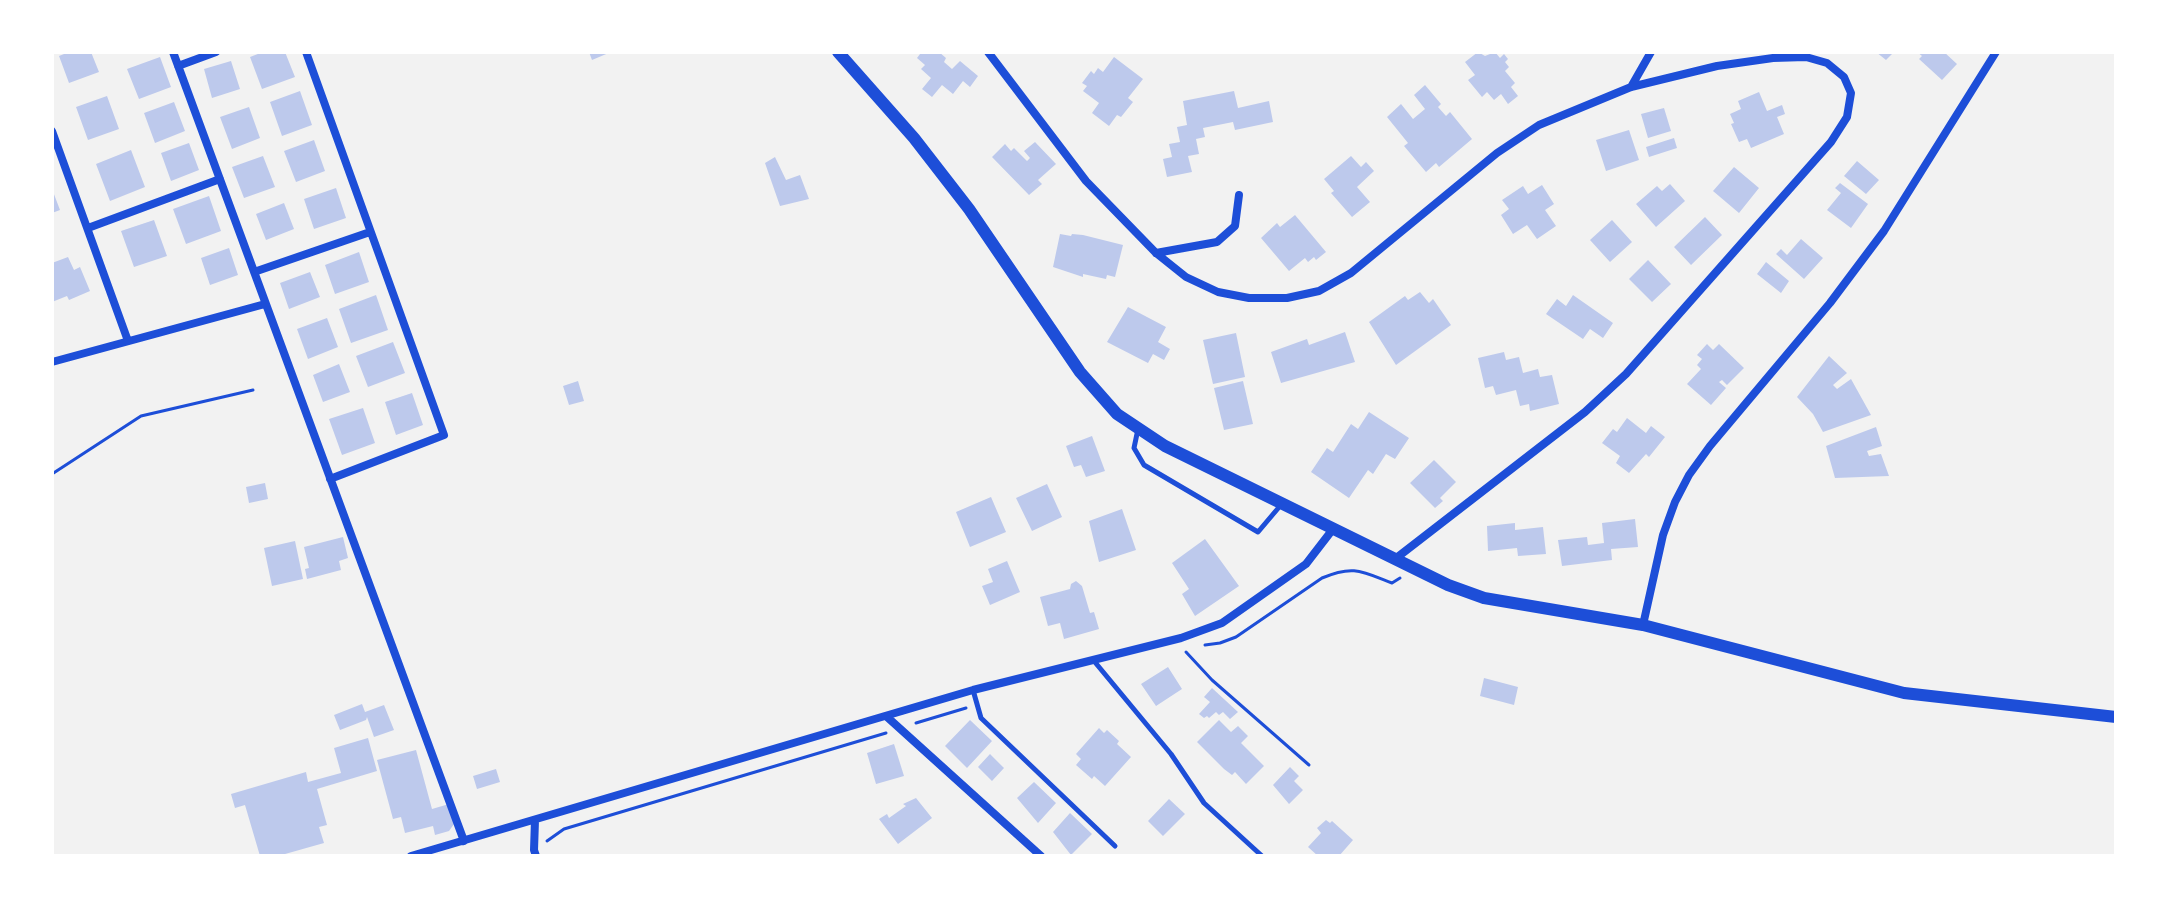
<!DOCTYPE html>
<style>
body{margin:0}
#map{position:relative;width:2168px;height:908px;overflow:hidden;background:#f2f2f2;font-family:Mulish,sans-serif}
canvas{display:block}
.frame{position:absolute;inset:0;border:54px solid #fff;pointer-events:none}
</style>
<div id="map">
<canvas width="2168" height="908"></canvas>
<div class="frame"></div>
</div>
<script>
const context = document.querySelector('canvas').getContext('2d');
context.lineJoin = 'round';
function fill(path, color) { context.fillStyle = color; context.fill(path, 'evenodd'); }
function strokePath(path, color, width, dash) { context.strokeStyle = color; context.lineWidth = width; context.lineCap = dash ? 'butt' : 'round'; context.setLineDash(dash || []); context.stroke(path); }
fill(new Path2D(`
 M69,52H91L99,72L69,83L59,56Z
 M263,52H285L295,77L262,89L250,57Z
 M589,52H611L592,60Z
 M918,52H939L946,58L944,62L952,69L960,61L978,76L970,87L963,81L953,94L942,85L932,97L922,89L931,78L921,69L925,65L917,58L920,54Z
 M1478,52L1485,56L1495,52L1500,58L1504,54L1508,59L1505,62L1509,67L1505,71L1515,83L1511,87L1518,96L1508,104L1501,94L1494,100L1487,92L1482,97L1468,80L1475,75L1465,62Z
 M1876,52H1894L1886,60Z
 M1917,52H1944L1957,64L1942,80L1919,59L1922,56Z
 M160,57L171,87L139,99L127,69Z
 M1114,57L1143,79L1128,98L1133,102L1121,117L1117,115L1109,126L1092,113L1099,103L1083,91L1087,86L1082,83L1091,71L1094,74L1098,68L1103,72Z
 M231,61L240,89L212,98L204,69Z
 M1425,85L1441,104L1438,107L1446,116L1450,112L1472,139L1439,167L1436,163L1426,172L1404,146L1408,143L1387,117L1401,104L1413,119L1425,109L1414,95Z
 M300,91L312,125L282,136L270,102Z
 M1234,91L1238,108L1269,101L1273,122L1235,130L1233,122L1203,128L1205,137L1196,139L1199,154L1188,156L1192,172L1167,177L1163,159L1172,157L1169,144L1180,142L1177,127L1187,125L1183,101Z
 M1759,92L1767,111L1782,105L1785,114L1777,117L1784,134L1751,148L1747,139L1739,142L1731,124L1734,123L1730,114L1741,109L1738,101Z
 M107,96L119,129L88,140L76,107Z
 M174,102L185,131L155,143L144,113Z
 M249,107L260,138L232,149L220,117Z
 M1664,108L1671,131L1648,138L1641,114Z
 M1629,130L1639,160L1606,171L1596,140Z
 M1674,138L1677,148L1649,157L1646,147Z
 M314,140L325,171L296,182L284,151Z
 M1035,142L1056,164L1038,180L1042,184L1029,195L992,157L1005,144L1011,151L1014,148L1027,161L1030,158L1024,151Z
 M189,143L199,170L171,181L161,153Z
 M131,150L145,187L110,201L96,164Z
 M263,156L275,187L244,198L232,167Z
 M1351,156L1361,167L1366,162L1374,171L1357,187L1370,202L1352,217L1331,193L1334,191L1324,179Z
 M775,157L786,180L800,175L809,199L780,206L765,163Z
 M1857,161L1879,180L1866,194L1844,176Z
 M1734,167L1759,188L1739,213L1713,191Z
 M1840,183L1868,204L1851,228L1827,210L1841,193L1835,188Z
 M1670,184L1685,201L1656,227L1636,204L1657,186L1662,191Z
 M1542,185L1554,204L1545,210L1556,226L1537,239L1527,225L1513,234L1501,215L1509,209L1502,200L1523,186L1528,194Z
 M336,188L346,218L314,229L304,199Z
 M52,189L60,210L52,213Z
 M209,196L221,231L186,244L173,209Z
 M284,203L294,229L266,240L256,214Z
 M1295,215L1326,252L1316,260L1314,257L1308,262L1305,258L1289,271L1261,238L1277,223L1280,227Z
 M1705,217L1722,235L1691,265L1674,247Z
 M154,220L167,256L134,267L121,231Z
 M1612,220L1632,242L1610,262L1590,240Z
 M1060,234L1071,236L1072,234L1083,235L1123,245L1115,277L1107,275L1106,279L1083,274V277L1053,267Z
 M1801,239L1823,258L1804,279L1776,254L1781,249L1787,255Z
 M229,248L238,275L210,285L201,258Z
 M359,252L369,282L335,294L325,265Z
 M68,257L74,270L80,267L90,291L69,300L67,296L52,302V263Z
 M1648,260L1671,284L1652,302L1629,279Z
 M1766,262L1789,281L1781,293L1757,274Z
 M310,272L320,297L289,309L280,283Z
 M1420,292L1429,303L1433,299L1451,325L1396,365L1369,322L1405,296L1408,300Z
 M376,295L388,330L351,343L339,309Z
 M1573,295L1613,323L1603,338L1590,329L1583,339L1546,314L1557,299L1566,306Z
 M1128,307L1166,327L1158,342L1170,349L1164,360L1153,354L1148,363L1107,342Z
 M327,318L338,347L308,359L297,329Z
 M1345,332L1355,362L1281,383L1271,352L1307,339L1309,345Z
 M1236,333L1245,377L1213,384L1203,340Z
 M393,342L405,373L368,387L356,356Z
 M1707,344L1713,350L1719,344L1744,368L1727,385L1722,380L1719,382L1726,388L1711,405L1687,384L1701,369L1697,365L1702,359L1697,355Z
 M1504,352L1506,360L1519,357L1523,373L1538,369L1540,377L1552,375L1559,404L1530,411L1529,404L1520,406L1516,390L1496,395L1493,386L1485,388L1478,358Z
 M1829,356L1847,373L1833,385L1837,389L1851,379L1871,415L1823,432L1813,414L1797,397Z
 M339,364L350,392L323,402L313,375Z
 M578,381L584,401L569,405L563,386Z
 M1243,381L1253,424L1224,430L1214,388Z
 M412,393L423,425L396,435L385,402Z
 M363,408L375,443L342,455L329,419Z
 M1369,412L1409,438L1395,459L1386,454L1373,474L1368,470L1349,498L1311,472L1327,448L1333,452L1351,424L1358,429Z
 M1627,418L1646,433L1651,426L1665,437L1649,457L1646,454L1629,473L1616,463L1620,456L1602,443L1613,429L1617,432Z
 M1876,427L1882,446L1867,451L1869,456L1881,454L1889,476L1835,478L1826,446Z
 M1092,436L1105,471L1086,477L1081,465L1074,467L1066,446Z
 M1434,460L1456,482L1440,498L1443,501L1435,508L1410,483Z
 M265,483L268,499L249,503L246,487Z
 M1047,484L1062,517L1032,531L1016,498Z
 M991,497L1006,532L970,547L956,512Z
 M1122,509L1136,550L1099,562L1089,521Z
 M1635,519L1638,547L1611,549L1612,560L1562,566L1558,540L1587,537L1588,545L1604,543L1602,523Z
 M1515,523V530L1543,527L1546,554L1518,556L1517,548L1488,551L1487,526Z
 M343,537L348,558L339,561L341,570L307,579L305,569L309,568L304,547Z
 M1205,539L1239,586L1195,616L1182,594L1189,589L1172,563Z
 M295,541L303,579L272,586L264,548Z
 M1007,561L1020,592L990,605L982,586L993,582L988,569Z
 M1076,581L1082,586L1090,613L1094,612L1099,629L1064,639L1060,623L1048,626L1040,597L1070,589L1071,584Z
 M1168,667L1182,689L1156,706L1141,684Z
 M1484,678L1518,687L1514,705L1480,696Z
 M1212,688L1238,712L1230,719L1223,712L1219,715L1216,712L1209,718L1207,716L1204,718L1199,714L1210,702L1204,697Z
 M362,704L365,712L384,705L394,730L374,737L367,717L366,720L340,730L334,715Z
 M970,720L992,741L967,768L945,746Z
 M1219,720L1231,732L1238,726L1248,736L1241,743L1264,766L1246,784L1235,772L1232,775L1224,769L1197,742Z
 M1099,728L1104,733L1107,730L1119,741L1117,744L1131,757L1105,786L1094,776L1092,779L1076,765L1081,759L1076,754Z
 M368,738L377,771L317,789L327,825L319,827L324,843L278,856H260L245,805L235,808L231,794L306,772L308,782L341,773L334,748Z
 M894,744L904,776L876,784L867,753Z
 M416,750L432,809L449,804L454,824L449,831L435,835L433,826L405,833L401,817L393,819L377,760Z
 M990,754L1004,768L992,781L978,767Z
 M1290,767L1299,776L1294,781L1303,790L1289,804L1273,785Z
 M496,769L500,782L477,789L473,776Z
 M1034,782L1056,803L1038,823L1017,798Z
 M916,798L932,818L898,844L879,819L887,814L889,818L906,806L903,804Z
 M1169,799L1185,814L1163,836L1148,821Z
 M1070,813L1092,834L1071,855L1053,832Z
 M1326,820L1330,823L1332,821L1353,840L1339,856H1318L1308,847L1321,833L1317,828Z`), '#bdc9ec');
strokePath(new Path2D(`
 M52,474L141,416L253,390
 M1205,645L1220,643L1236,637L1322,578C1353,565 1361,571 1392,583L1400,578
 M1186,652L1212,680L1309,765
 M916,723L966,708
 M547,841L564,829L886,733`), '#1d4ed8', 3);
strokePath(new Path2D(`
 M1138,429L1134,448L1144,465L1258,532L1280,506
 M1094,661L1171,754L1204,803L1262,856
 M973,690L981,718L1115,846`), '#1d4ed8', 5);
strokePath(new Path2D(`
 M173,52L464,841
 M306,52L444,435L330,479
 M988,52L1086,181L1156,253L1186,277L1218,292L1249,298H1287L1319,291L1351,273L1497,153L1539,125L1631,87L1717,66L1773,58L1806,57L1827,63L1844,77L1851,93L1847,117L1831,142L1626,374L1585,412L1395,559
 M178,66L216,52
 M1631,87L1651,52
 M52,131L128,341
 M88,228L220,179
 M1156,253L1217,242L1235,226L1239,195
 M254,272L370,232
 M52,362L265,304
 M1643,625L1663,535L1675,502L1689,475L1710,446L1830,303L1884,231L1996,52
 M886,716L1041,856
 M535,820L534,850L536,856
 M411,856L973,690L1181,638L1222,623L1306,564L1333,529`), '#1d4ed8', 8);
strokePath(new Path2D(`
 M838,52L914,138L969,209L1080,372L1117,414L1165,446L1448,585L1484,598L1643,625L1904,693L2116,717`), '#1d4ed8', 12);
</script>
